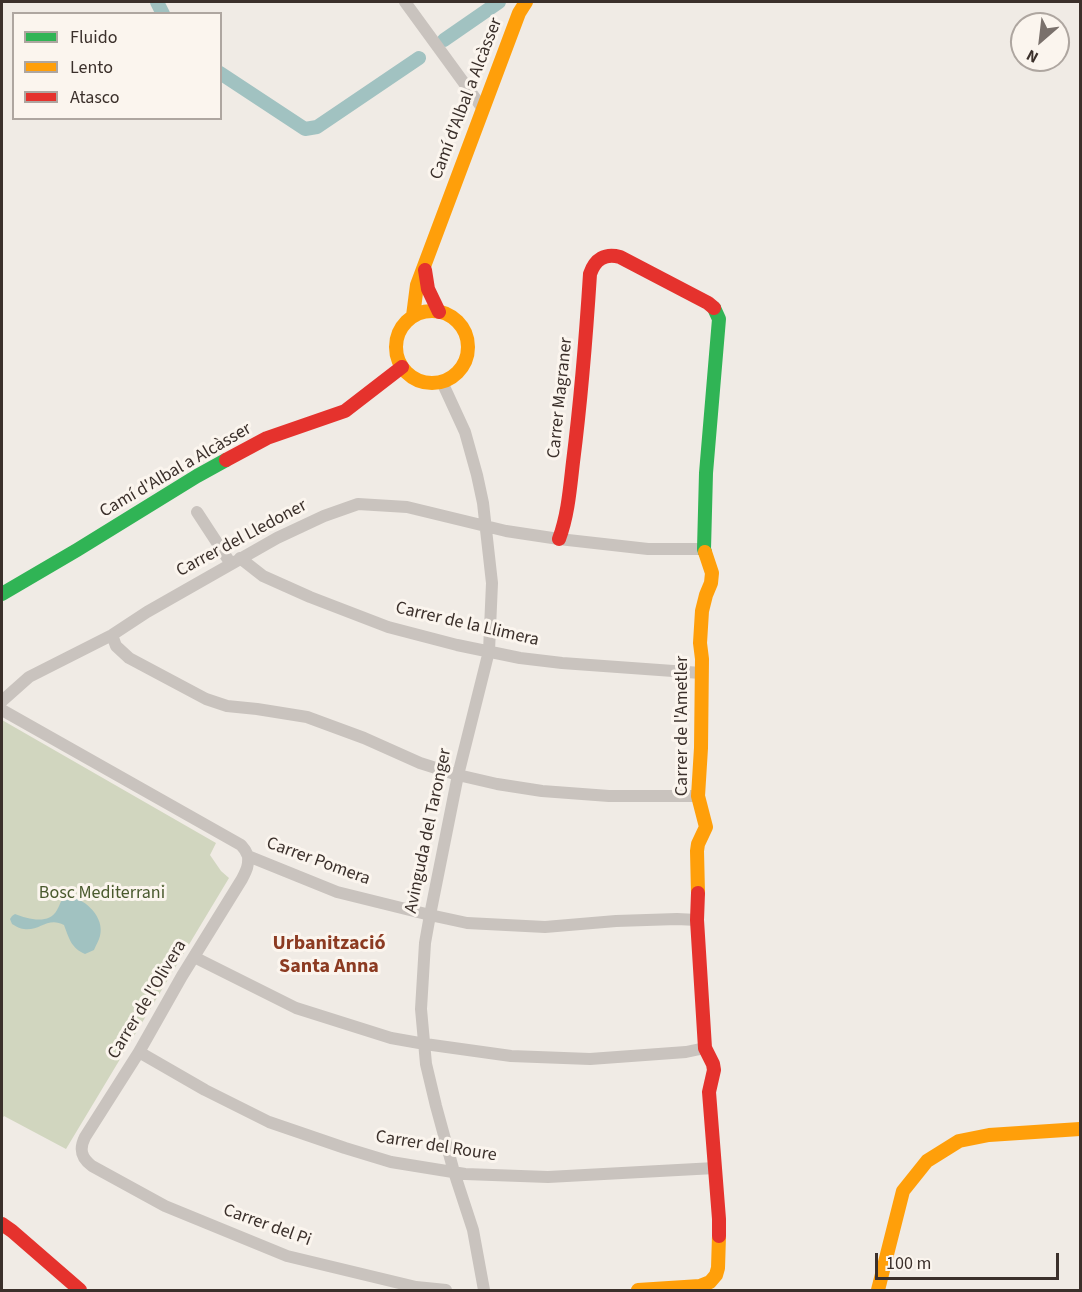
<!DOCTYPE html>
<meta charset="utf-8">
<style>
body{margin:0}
#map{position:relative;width:1082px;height:1292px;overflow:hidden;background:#f0ebe5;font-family:"Source Sans 3",sans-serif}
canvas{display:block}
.frame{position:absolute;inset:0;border:3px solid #3b302b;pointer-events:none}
.legend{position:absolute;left:12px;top:12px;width:210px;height:108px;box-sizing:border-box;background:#fbf5ee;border:2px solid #aea6a0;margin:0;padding:8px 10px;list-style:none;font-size:18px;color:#3b302b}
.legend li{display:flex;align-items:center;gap:12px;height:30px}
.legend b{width:30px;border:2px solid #aea6a0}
.north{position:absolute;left:1010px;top:12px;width:60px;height:60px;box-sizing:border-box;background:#fbf5ee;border:2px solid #aea6a0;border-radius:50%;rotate:208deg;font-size:16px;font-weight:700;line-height:24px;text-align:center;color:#3b302b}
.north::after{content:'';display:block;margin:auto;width:21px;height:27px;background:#7a716c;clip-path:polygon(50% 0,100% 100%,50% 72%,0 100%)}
.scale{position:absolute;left:875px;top:1253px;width:184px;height:27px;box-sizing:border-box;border:3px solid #3b302b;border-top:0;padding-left:8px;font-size:18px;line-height:21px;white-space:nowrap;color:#3b302b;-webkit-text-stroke:4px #fbf5ee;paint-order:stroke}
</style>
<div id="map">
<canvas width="1082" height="1292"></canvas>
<div class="frame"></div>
<ul class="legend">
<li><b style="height:8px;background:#30b455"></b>Fluido</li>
<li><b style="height:8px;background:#ff9f0a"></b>Lento</li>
<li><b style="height:8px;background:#e5322d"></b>Atasco</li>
</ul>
<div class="north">N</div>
<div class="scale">100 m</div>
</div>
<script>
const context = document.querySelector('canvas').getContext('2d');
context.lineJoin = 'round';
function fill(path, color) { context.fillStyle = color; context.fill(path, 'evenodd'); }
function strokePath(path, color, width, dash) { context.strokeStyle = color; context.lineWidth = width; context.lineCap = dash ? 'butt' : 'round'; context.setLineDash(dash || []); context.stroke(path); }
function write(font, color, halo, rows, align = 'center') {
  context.font = font + ' "Source Sans 3",sans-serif'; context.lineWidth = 6; context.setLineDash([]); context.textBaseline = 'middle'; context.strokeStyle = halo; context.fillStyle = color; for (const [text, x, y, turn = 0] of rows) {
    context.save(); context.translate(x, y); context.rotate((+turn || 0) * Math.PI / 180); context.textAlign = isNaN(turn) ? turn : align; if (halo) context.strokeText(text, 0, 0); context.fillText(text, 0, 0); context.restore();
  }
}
fill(new Path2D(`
 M2,720L216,843L210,855L221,871L229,878L66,1149L4,1116L2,1119Z`), '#d1d6bf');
fill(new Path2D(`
 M70,897C86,899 105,918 100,936C99,940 96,945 94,950L85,954C71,948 69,938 64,925C44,914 36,940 12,924L10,919L12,916L15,914C28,919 49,925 57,910C62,902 59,899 70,897Z`), '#a1c2c1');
strokePath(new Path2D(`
 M157,2L163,14
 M444,40L499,2
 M220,73L305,129L317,127L419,58`), '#a1c2c1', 14);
strokePath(new Path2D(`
 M405,2L483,109
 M442,382L465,432L477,475L483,503L492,583L489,651L458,775L430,915L425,943L421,1009L426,1064L436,1106L454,1172L473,1230L484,1290
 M197,512L231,564
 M240,558L263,576L310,597L388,627L457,645L520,658L562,663L701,673
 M112,635L116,646L129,658L206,699L227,706L257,709L307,717L364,738L420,763L458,775L497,784L542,791L609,796H698
 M2,701L29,677L112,635L147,612L277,538L324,516L358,504L407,507L506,531L559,539L648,549H704
 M2,710L241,845L245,850L248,856L337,892L430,915L467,923L545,927L616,921L677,919L697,920
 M248,856C249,866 246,871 242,879L182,976L139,1052L85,1137C79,1149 81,1158 92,1166L165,1206L287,1256L416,1287L446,1290
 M194,957L296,1008L391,1038L425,1044L511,1056L590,1059L686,1052L705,1048
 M139,1052L205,1090L269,1122L345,1148L391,1162L465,1174L548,1177L715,1168`), '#c9c3be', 12);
strokePath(new Path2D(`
 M705,552L704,549L706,473L719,319L714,308
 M2,594L77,550L197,476L226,460`), '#30b455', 14);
strokePath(new Path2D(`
 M396 347a36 36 0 1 1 72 0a36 36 0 1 1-72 0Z
 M413,316L417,285L519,13L526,2
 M698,893L697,851L698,844L706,827L698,796L701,748L702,659L700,643L702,611L706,595L711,583L712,573L705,552
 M638,1290L700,1286L710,1282L716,1275L718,1268L719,1236
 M878,1290L903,1191L927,1161L959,1141L989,1135L1080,1129`), '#ff9f0a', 14);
strokePath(new Path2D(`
 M425,270L428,289L439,312
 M226,460L267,438L345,411L402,367
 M559,539C568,515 570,488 573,462C581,399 586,337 590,274C595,259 605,253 620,257L708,303L714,308
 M698,893L697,920L705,1048L713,1064L714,1070L709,1092L719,1219V1236
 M2,1224L12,1231L80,1290`), '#e5322d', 14);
write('18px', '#3b302b', '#fbf5ee', [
 ["Camí d'Albal a Alcàsser",467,99,-69],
 ["Carrer Magraner",561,398,-84],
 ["Camí d'Albal a Alcàsser",176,471,-30],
 ["Carrer del Lledoner",242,539,-28],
 ["Carrer de la Llimera",467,625,13],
 ["Carrer de l'Ametler",683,726,-90],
 ["Avinguda del Taronger",429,831,-78],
 ["Carrer Pomera",318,862,20],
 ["Carrer de l'Olivera",148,1000,-59],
 ["Carrer del Roure",436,1147,9],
 ["Carrer del Pi",267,1226,20]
]);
write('18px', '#4a5a2e', '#fbf5ee', [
 ["Bosc Mediterrani",102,894]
]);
write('bold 20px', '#8c3b22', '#fbf5ee', [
 ["Urbanització",329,945],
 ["Santa Anna",329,968]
]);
</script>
